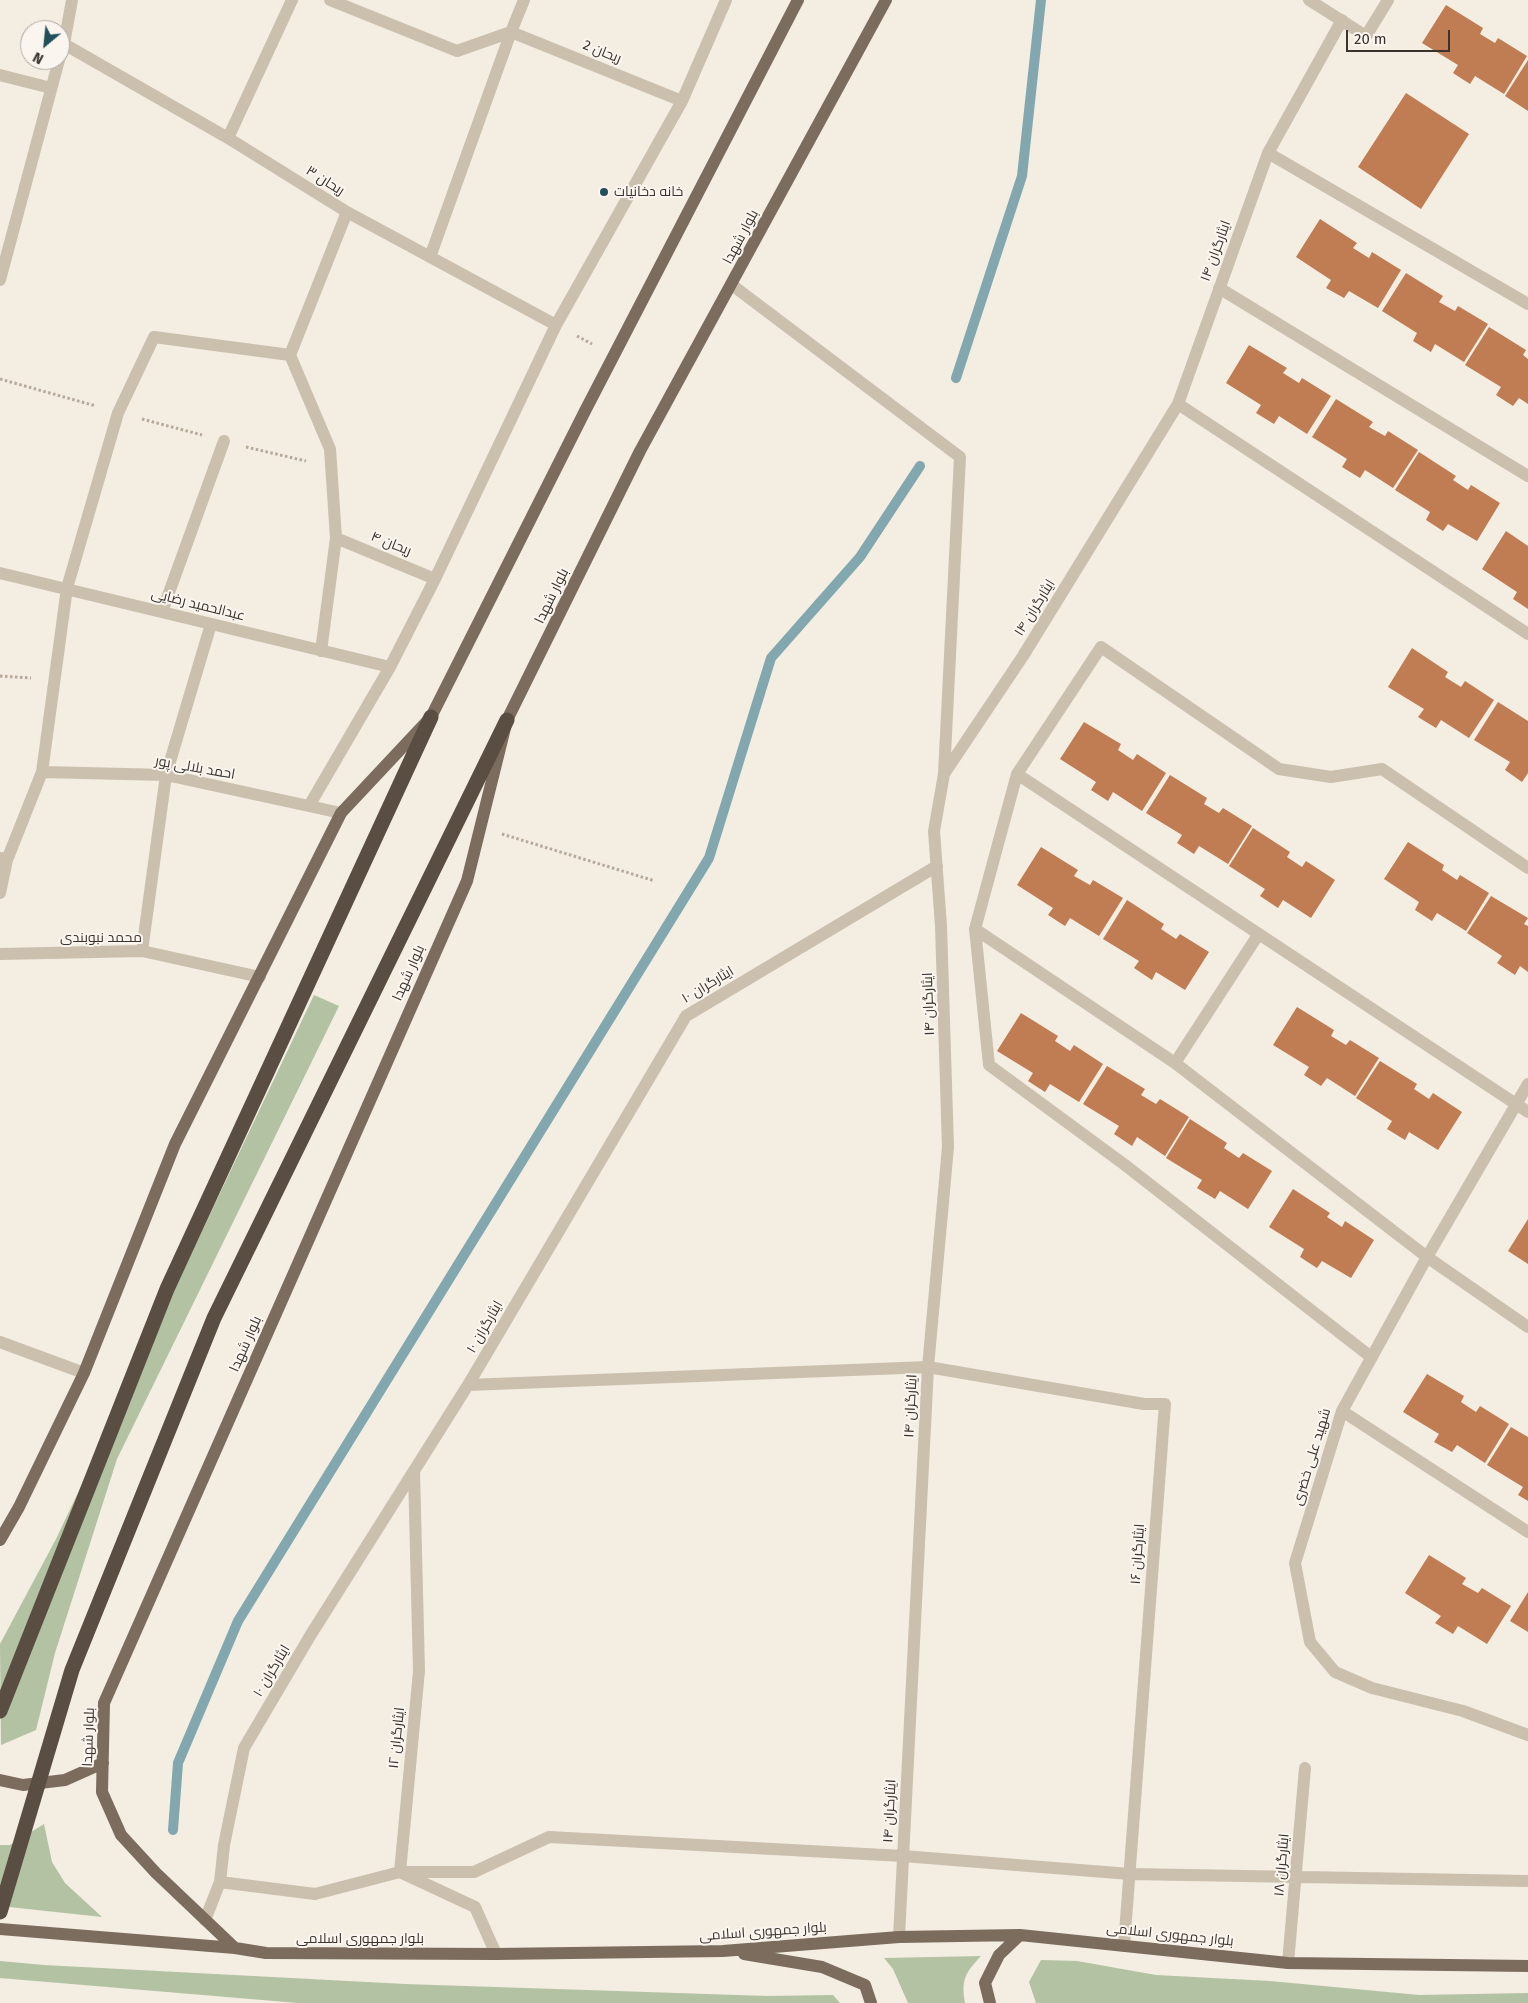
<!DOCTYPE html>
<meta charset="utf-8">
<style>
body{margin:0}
#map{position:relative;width:1528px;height:2003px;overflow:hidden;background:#f3ede2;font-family:"Fira Sans",sans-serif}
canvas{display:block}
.north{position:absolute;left:20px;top:20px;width:50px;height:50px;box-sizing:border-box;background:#faf6ef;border:1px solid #ada8a1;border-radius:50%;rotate:208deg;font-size:14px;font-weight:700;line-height:20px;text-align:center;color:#3a322c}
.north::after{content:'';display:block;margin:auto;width:18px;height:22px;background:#234f5a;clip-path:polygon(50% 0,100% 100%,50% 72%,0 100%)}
.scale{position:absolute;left:1346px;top:30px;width:104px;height:22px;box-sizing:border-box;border:2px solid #3a322c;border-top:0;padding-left:6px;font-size:15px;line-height:18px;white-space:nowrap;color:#3a322c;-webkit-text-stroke:4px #faf6ef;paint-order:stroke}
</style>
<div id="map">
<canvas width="1528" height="2003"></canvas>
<div class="north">N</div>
<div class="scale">20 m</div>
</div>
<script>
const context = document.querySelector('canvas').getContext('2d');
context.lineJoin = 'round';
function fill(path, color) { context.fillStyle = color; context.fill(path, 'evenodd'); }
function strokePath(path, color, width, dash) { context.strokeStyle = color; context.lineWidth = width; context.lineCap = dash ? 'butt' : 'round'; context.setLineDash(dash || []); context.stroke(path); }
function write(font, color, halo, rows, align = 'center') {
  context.font = font + ' "Fira Sans",Cairo,sans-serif'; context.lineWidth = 4; context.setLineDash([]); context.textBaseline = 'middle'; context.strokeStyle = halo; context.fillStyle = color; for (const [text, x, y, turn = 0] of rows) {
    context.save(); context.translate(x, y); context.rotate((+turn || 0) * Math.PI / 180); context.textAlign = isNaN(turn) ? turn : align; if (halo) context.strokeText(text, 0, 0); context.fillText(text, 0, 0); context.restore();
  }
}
fill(new Path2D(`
 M314,995L339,1006L117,1459L55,1653L36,1730L1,1745L0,1644L56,1539Z
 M44,1824L52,1862L65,1883L102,1917L0,1906V1845H10Z
 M981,1956C965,1973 961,1980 965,2003H908L893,1969L884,1958Z
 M1041,1960L1077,1961L1156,1975L1270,1981L1419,1995L1528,1993V2003H1036L1029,1982Z
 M0,1961L44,1965L405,1984L767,1996L833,1995L840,2003H298L0,1978Z`), '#b3c2a2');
strokePath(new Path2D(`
 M956,378L1022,176L1041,0
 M173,1830L178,1763L238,1621L709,858L771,658L860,557L920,466`), '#82a7af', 10);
fill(new Path2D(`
 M1446,5L1483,28L1480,34L1495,43L1498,38L1527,56L1504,94L1475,76L1470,84L1453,73L1458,65L1422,43Z
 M1528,60V111L1505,96Z
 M1406,93L1469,134L1421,209L1358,167Z
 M1320,219L1357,243L1353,248L1369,258L1372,252L1401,270L1378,308L1349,291L1344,298L1326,288L1331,280L1296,257Z
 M1406,273L1443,296L1439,302L1455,311L1458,306L1488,324L1464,362L1435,344L1431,352L1413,341L1417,333L1382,311Z
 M1489,327L1526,350L1523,355L1528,359V404L1519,398L1513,406L1496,395L1501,387L1465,365Z
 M1249,345L1287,368L1283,373L1299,383L1302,378L1331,396L1307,434L1279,416L1274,424L1256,413L1261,405L1226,383Z
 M1336,399L1373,422L1369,427L1385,436L1388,431L1418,450L1393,488L1365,470L1360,478L1342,467L1347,459L1312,437Z
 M1419,452L1456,476L1453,480L1468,490L1471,485L1500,503L1477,541L1448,524L1443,531L1426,520L1430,512L1395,490Z
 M1506,531L1528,546V609L1513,599L1517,592L1482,569Z
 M1412,648L1448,672L1445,677L1461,687L1465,681L1494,700L1469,738L1441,720L1436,728L1418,717L1424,709L1388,687Z
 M1498,702L1528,721V773L1522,782L1505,770L1510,762L1474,740Z
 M1084,722L1121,744L1118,750L1133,760L1137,754L1166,773L1142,811L1113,792L1108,801L1091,790L1096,782L1060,759Z
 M1170,775L1207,798L1204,804L1219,813L1223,808L1252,826L1228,864L1199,846L1194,854L1177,843L1182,835L1146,813Z
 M1253,828L1290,852L1287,857L1302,867L1306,861L1335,880L1311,918L1283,900L1278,908L1260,896L1265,889L1229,866Z
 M1408,842L1444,865L1442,870L1457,880L1460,875L1489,893L1466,931L1437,913L1432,921L1415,910L1419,902L1384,879Z
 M1041,847L1078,870L1074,876L1090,885L1093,880L1123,898L1099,936L1070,918L1065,926L1048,915L1053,908L1017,885Z
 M1491,896L1528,918L1524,924L1528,926V972L1520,966L1515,975L1497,963L1502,956L1467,933Z
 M1127,900L1164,924L1161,929L1176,939L1180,934L1209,952L1185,990L1156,972L1152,980L1134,968L1139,961L1103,939Z
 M1297,1007L1334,1030L1331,1036L1346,1045L1350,1040L1379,1058L1355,1096L1327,1078L1321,1086L1304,1075L1309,1067L1273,1045Z
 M1021,1013L1058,1036L1055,1041L1070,1051L1074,1045L1103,1064L1079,1102L1050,1084L1045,1092L1028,1081L1033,1073L997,1051Z
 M1380,1061L1417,1084L1414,1089L1429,1099L1433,1093L1462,1112L1438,1150L1409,1132L1405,1140L1387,1129L1392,1121L1356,1098Z
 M1107,1066L1145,1089L1141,1095L1156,1104L1160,1099L1189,1117L1165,1156L1137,1137L1132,1146L1114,1134L1119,1126L1083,1104Z
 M1190,1119L1227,1143L1224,1148L1239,1158L1243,1153L1272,1171L1248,1209L1220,1191L1215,1199L1197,1188L1202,1180L1166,1158Z
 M1293,1189L1330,1213L1327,1217L1342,1227L1345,1221L1374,1240L1351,1278L1322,1261L1317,1268L1300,1257L1304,1249L1269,1227Z
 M1528,1219V1264L1508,1251Z
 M1427,1374L1464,1396L1461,1402L1476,1412L1480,1406L1509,1424L1485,1463L1457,1445L1452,1452L1434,1442L1439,1434L1403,1412Z
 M1511,1427L1528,1437V1501L1518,1495L1523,1487L1487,1465Z
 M1429,1555L1466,1578L1462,1584L1478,1593L1482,1588L1511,1606L1487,1644L1458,1626L1453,1634L1435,1623L1441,1616L1405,1593Z
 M1528,1592V1632L1510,1621Z`), '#c07c53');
strokePath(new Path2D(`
 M577,336L592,344
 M0,379L96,406
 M142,419L202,435
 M246,447L306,461
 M0,676L31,678
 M502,834L655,881`), '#b7a998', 3, [2.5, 2.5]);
strokePath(new Path2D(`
 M72,0L64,44L228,138L347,212L556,325
 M330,0L457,51L511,32L682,101
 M1309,0L1366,36L1388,0
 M0,75L51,88
 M228,138L292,0
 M1268,153L1528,304
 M430,257L511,32L524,0
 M0,280L59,60
 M732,285L960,457L944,774
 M1219,288L1528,476
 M1178,404L1528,634
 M336,538L435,579
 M0,573L390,667
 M162,612L224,441
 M321,651L336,538L330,449L290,355L347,212
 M42,772L166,775L341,813
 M1017,774L1528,1112
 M309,806L390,667L435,579L556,325L682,101L726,0
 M7,860L42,772L67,588L118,413L154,337L290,355
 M0,893L7,860L1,858
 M975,929L1175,1063L1427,1257L1528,1327
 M142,951L166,775L211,624
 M0,954L142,951L260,977
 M1175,1063L1258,935
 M1528,1084L1427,1257L1342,1411L1295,1563L1310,1642L1335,1672L1372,1688L1463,1711L1528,1735
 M0,1342L84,1373
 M1371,1357L1125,1165L989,1065L975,929L1017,774L1101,647L1279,769L1331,777L1382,769L1528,868
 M468,1385L928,1367L1144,1404H1165L1124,1946
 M1342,1411L1528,1532
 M414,1472L419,1671L400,1872L475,1907L496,1954
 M220,1882L315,1894L400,1872H474L549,1837L903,1856L1130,1874L1528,1881
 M205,1920L220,1882L224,1845L244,1748L310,1636L468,1385L686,1016L937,866
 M899,1937L928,1367L948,1147L941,926L934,831L944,774L1023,656L1178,404L1268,153L1342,20
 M1288,1963L1305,1768`), '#cbbfae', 12);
strokePath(new Path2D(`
 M0,1540L19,1507L84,1373L175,1144L341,813L431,717L585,411L798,0
 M0,1780L23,1785L65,1780L103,1763
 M0,1929L235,1948L266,1953L496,1954L723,1951L899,1937L1020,1935L1288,1963L1528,1966
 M235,1948L156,1873L121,1835L102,1792L104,1703L467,881L507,720L640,451L886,0
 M744,1954L822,1967L865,1985L871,2003
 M990,2003L985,1983L999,1955L1020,1935`), '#7b6c5e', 12);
strokePath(new Path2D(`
 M0,1711L167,1289L431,717`), '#5a4e43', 15);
strokePath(new Path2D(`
 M0,1912L72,1670L214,1318L507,720`), '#5a4e43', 15);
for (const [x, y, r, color] of [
 [604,192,5,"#234f5a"]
]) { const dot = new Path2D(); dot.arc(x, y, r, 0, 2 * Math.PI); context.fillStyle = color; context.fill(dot); strokePath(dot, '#faf6ef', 2); }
write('14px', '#3a322c', '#faf6ef', [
 ["ریحان 2",602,52,22],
 ["ریحان ۳",325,181,32],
 ["بلوار شهدا",741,237,-62],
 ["ایثارگران ۱۴",1216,251,-70],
 ["ریحان ۴",391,544,22],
 ["بلوار شهدا",552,596,-64],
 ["عبدالحمید رضایی",198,605,14],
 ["ایثارگران ۱۴",1035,608,-58],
 ["احمد بلالی پور",195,768,10],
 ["محمد نبوبندی",101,938],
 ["بلوار شهدا",409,973,-66],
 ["ایثارگران ۱۰",708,985,-31],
 ["ایثارگران ۱۴",929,1004,-92],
 ["ایثارگران ۱۰",485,1327,-60],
 ["بلوار شهدا",246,1344,-66],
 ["ایثارگران ۱۴",911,1406,-87],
 ["شهید علی خضری",1312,1457,-73],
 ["ایثارگران ۱۶",1138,1554,-86],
 ["ایثارگران ۱۰",272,1671,-59],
 ["بلوار شهدا",89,1737,-88],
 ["ایثارگران ۱۲",397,1738,-84],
 ["ایثارگران ۱۴",890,1811,-87],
 ["ایثارگران ۱۸",1282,1865,-85],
 ["بلوار جمهوری اسلامی",763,1932,-4],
 ["بلوار جمهوری اسلامی",1170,1935,6],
 ["بلوار جمهوری اسلامی",360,1939]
]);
write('14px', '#3a322c', '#faf6ef', [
 ["خانه دخانیات",614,192]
], 'left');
</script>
